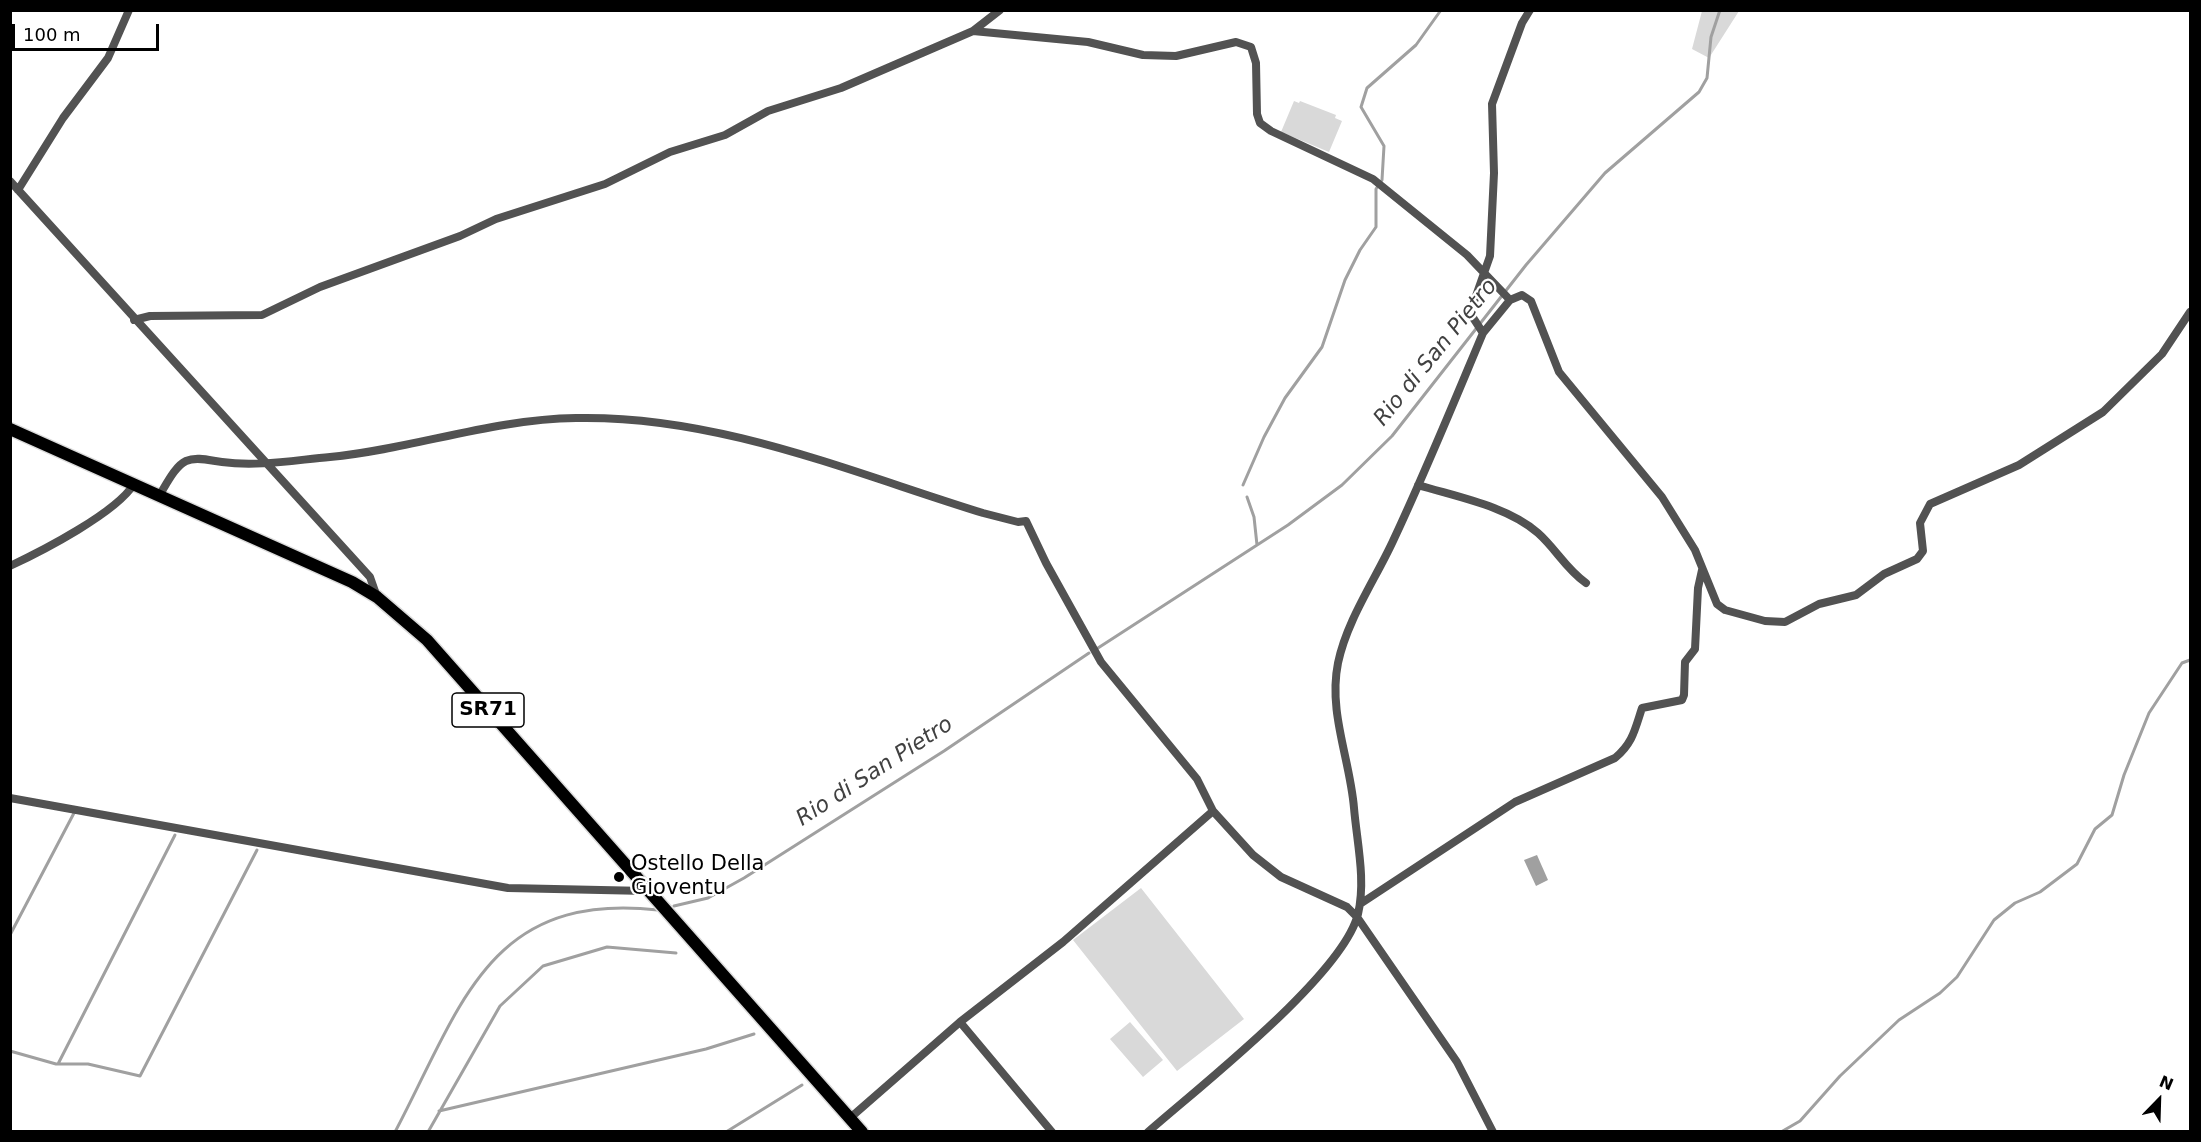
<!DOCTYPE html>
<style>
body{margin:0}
#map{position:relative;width:2201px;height:1142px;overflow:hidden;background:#fff;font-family:"DejaVu Sans",sans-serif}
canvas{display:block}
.frame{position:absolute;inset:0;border:12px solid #000;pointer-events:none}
.north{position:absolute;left:2129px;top:1070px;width:60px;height:60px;-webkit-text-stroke:4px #fff;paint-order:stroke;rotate:23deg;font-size:16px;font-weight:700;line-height:24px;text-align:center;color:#000}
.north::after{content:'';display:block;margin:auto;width:21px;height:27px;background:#000;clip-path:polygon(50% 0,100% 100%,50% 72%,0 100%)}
.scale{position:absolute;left:12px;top:24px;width:147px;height:27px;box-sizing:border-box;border:3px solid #000;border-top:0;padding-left:8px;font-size:18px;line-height:21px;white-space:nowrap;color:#000;-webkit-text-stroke:4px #fff;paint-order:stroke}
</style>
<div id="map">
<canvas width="2201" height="1142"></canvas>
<div class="frame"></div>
<div class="north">N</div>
<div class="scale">100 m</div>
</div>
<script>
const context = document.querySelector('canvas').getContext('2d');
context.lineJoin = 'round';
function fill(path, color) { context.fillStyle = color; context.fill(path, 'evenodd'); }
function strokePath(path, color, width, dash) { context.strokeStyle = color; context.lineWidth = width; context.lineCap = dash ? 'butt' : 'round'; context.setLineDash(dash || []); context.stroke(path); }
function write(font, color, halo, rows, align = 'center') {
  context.font = font + ' "DejaVu Sans",sans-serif'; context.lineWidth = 4.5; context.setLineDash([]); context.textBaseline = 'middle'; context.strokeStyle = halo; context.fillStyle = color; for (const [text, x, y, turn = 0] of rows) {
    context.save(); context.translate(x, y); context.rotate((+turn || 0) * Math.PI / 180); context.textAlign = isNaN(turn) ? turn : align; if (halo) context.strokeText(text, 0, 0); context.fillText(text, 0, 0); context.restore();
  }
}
fill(new Path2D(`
 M1702,11H1739L1709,58L1692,49Z
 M1294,101L1299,103L1300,101L1336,115L1335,118L1342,121L1329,152L1281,132Z
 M1141,888L1244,1019L1177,1071L1073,940Z
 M1130,1022L1163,1060L1143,1077L1110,1039Z`), '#d9d9d9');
fill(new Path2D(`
 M1537,855L1548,880L1536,886L1524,860Z`), '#a0a0a0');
strokePath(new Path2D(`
 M1243,485L1264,437L1285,398L1322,347L1345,280L1360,250L1376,227V189L1382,180L1384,146L1361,107L1367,88L1416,45L1441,10
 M1247,497L1254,517L1257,545
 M1098,648L1288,525L1342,485L1392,436L1526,265L1605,173L1699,92L1707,78L1711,37L1720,10
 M674,906L708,898L744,878L944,751L1089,653
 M10,935L74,813
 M10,1051L56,1064H88L140,1076L257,850
 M58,1064L175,835
 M439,1111L706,1049L754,1034
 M395,1132C461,1007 488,891 658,910
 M428,1132L500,1006L543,966L607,947L676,953
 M726,1132L802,1085
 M1781,1132L1800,1121L1840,1076L1899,1020L1940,993L1957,977L1994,920L2015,903L2040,892L2077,864L2095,829L2112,815L2124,775L2149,713L2182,663L2190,660`), '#a0a0a0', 3);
const primary = new Path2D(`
 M10,429L352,582L377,597L427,640L862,1132`);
strokePath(primary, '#dbdbdb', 15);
strokePath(new Path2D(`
 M973,31L1000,10
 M10,181L370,577L377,597
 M18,190L63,118L108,58L129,10
 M134,320L150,316L262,315L320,287L460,236L496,219L605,184L670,152L725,135L768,111L841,88L973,31L1088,42L1143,55L1176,56L1236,42L1251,47L1256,63L1257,114L1260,123L1271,131L1373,179L1467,255L1510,300
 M1483,333L1510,300L1522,295L1531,301L1559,372L1662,497L1695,550L1717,604L1725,610L1765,621L1785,622L1819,604L1856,595L1884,574L1917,559L1923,551L1920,523L1930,504L2019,465L2103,412L2162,354L2190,312
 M1418,485C1457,497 1507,506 1538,533C1556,549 1566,569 1586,583
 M159,496C166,485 175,466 186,461C197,456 212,461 222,462C257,467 295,460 330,457C413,449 492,419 576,418C718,415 850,472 983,513L1018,522L1026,521L1046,563L1101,662L1197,779L1213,811L1253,855L1281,877L1347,907L1357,917L1457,1062L1493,1132
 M10,566C42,551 116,513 134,484
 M10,798L508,888L647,891
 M1360,904L1515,802L1615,758C1633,743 1635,729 1642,708L1682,700L1684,695L1685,662L1695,649L1698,588L1702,570
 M960,1022L1063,942L1213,811
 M850,1118L960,1022L1052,1132
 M1148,1132C1199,1087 1343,975 1358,914C1366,880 1357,843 1354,808C1350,759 1328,712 1338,663C1347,620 1375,580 1393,541C1425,473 1454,402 1483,333L1470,313L1490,256L1494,173L1492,104L1522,23L1530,10`), '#525252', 8);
strokePath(primary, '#000', 12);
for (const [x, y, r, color] of [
 [619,877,6,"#000"]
]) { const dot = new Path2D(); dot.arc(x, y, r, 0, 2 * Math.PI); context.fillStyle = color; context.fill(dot); strokePath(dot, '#fff', 2); }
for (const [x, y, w] of [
 [488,710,72]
]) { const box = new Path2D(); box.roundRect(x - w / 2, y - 17, w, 34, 4.5); context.fillStyle = '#fff'; context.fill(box); strokePath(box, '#000', 1.5); }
write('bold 20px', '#000', null, [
 ["SR71",488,710]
]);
write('21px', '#000', '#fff', [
 ["Ostello Della",631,865],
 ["Gioventu",631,889]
], 'left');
write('italic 22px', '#414141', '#fff', [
 ["Rio di San Pietro",1436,353,-51],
 ["Rio di San Pietro",875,772,-33]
]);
</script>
